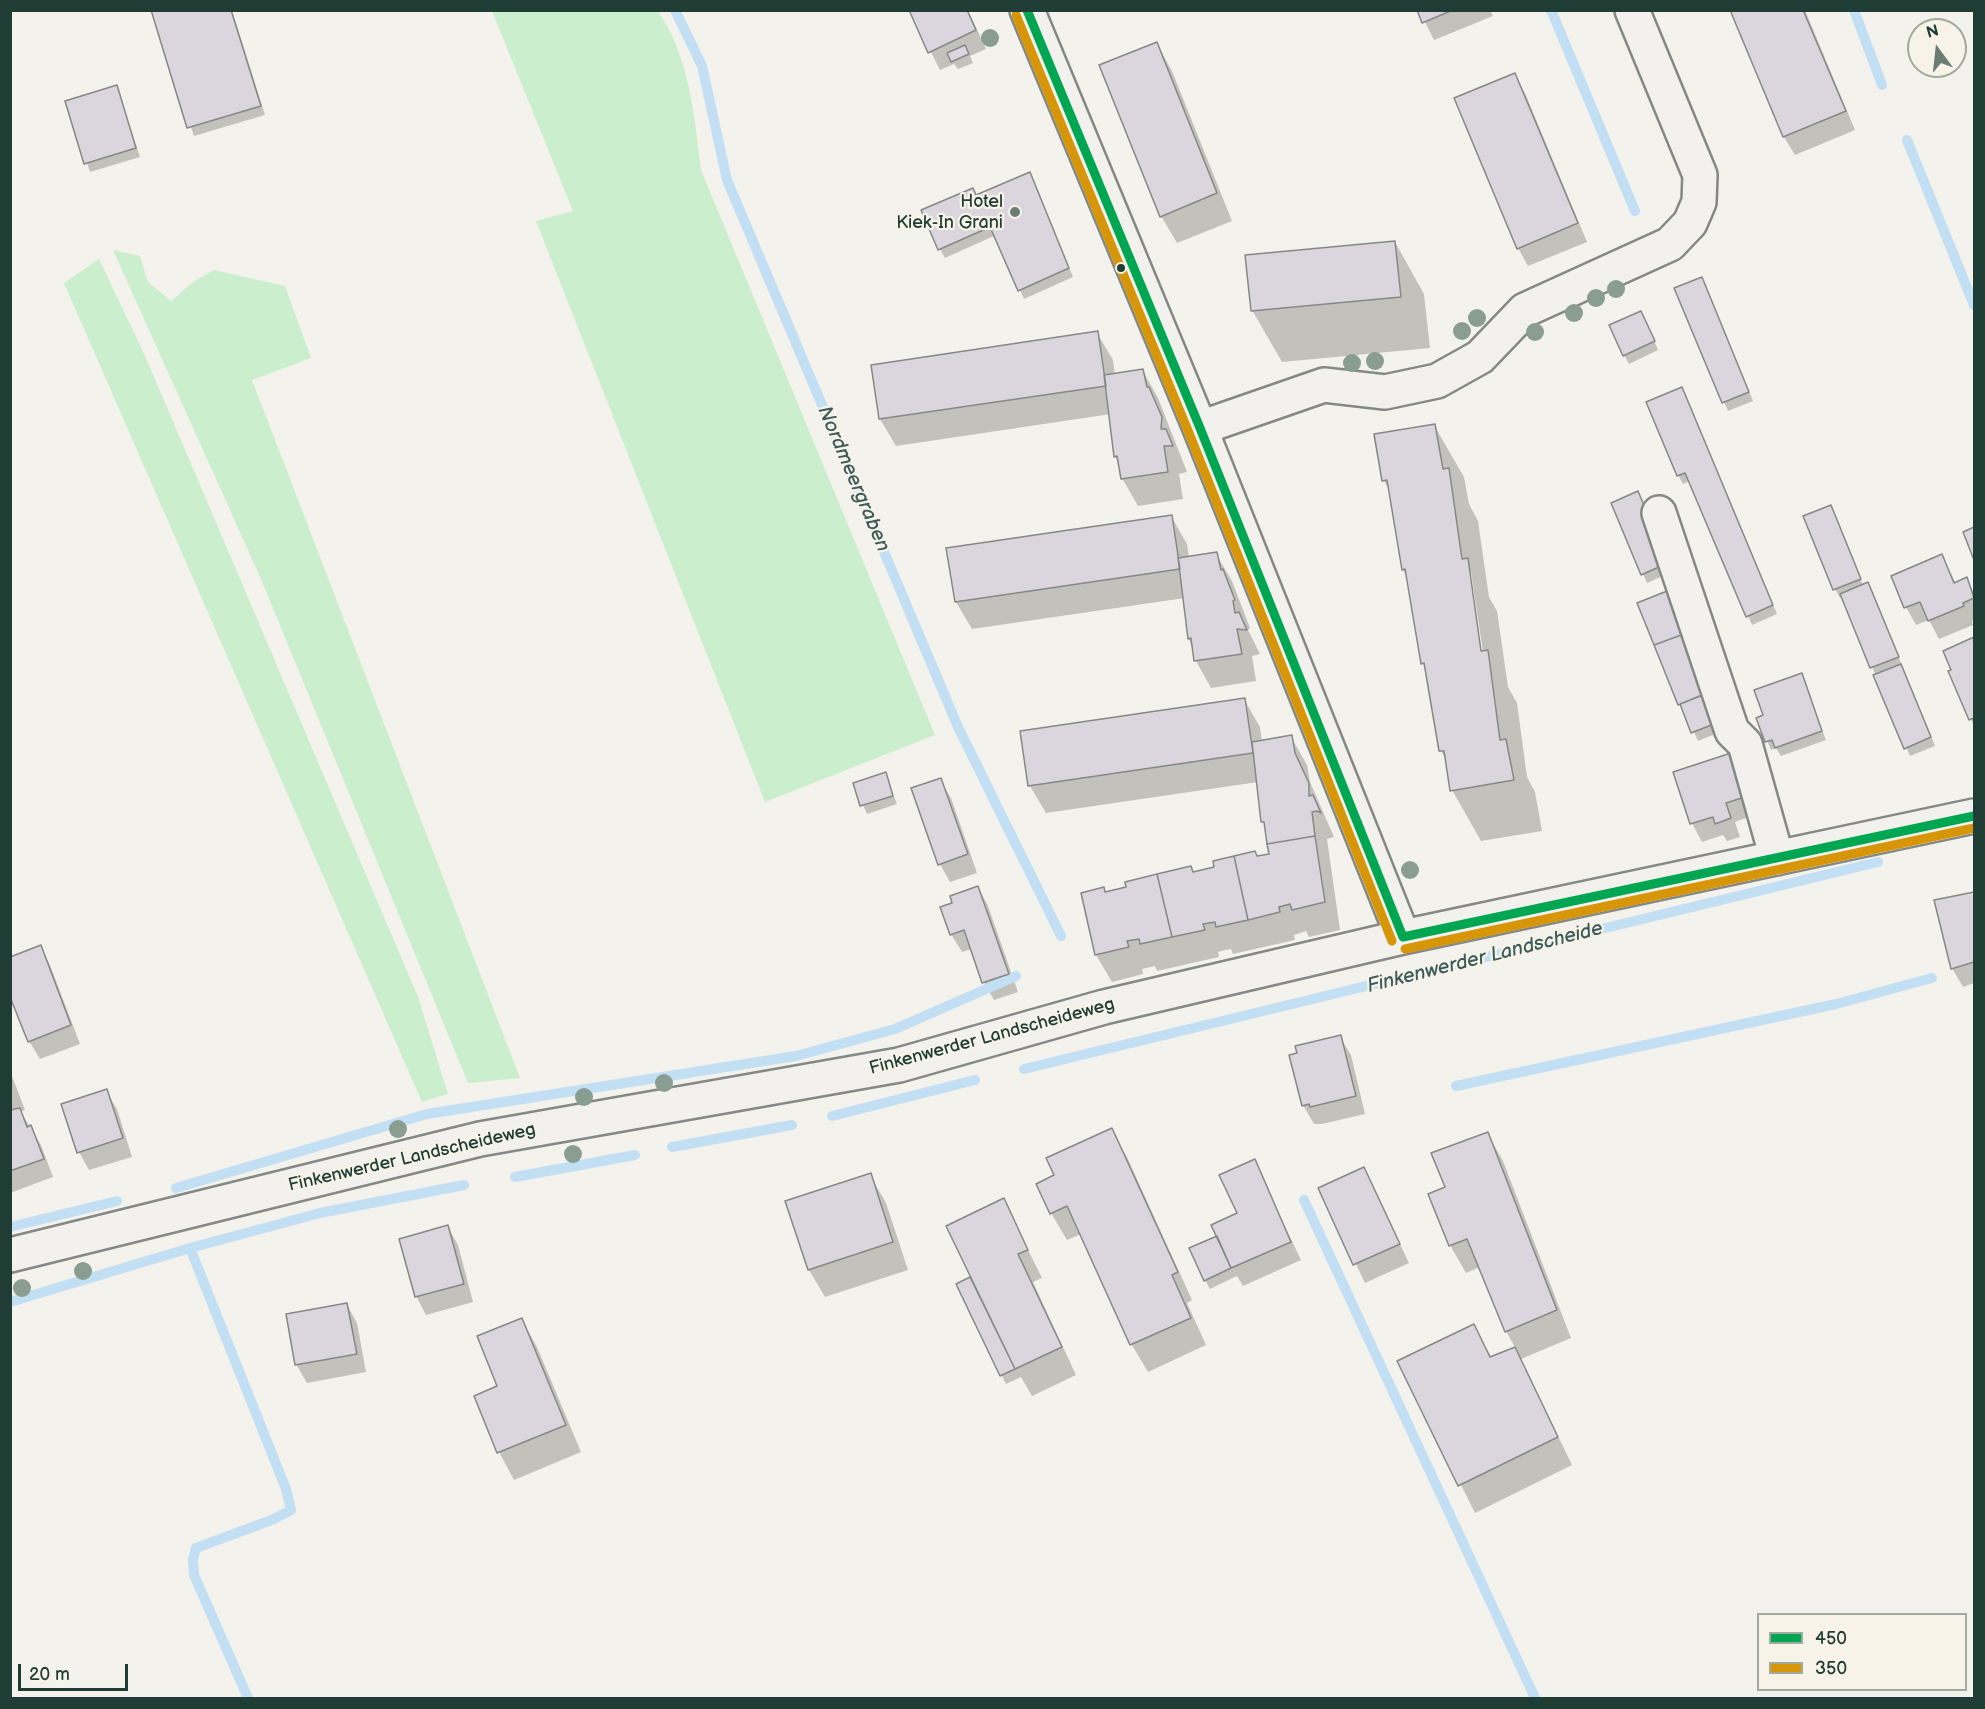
<!DOCTYPE html>
<style>
body{margin:0}
#map{position:relative;width:1985px;height:1709px;overflow:hidden;background:#f4f2ec;font-family:"Balsamiq Sans",sans-serif}
canvas{display:block}
.frame{position:absolute;inset:0;border:12px solid #1f3d34;pointer-events:none}
.legend{position:absolute;left:1757px;top:1613px;width:210px;height:78px;box-sizing:border-box;background:#f7f3e8;border:2px solid #a1aaa0;margin:0;padding:8px 10px;list-style:none;font-size:18px;color:#1f3d34}
.legend li{display:flex;align-items:center;gap:12px;height:30px}
.legend b{width:30px;border:2px solid #a1aaa0}
.north{position:absolute;left:1907px;top:18px;width:60px;height:60px;box-sizing:border-box;background:#f7f3e8;border:2px solid #a1aaa0;border-radius:50%;rotate:345deg;font-size:16px;font-weight:700;line-height:24px;text-align:center;color:#1f3d34}
.north::after{content:'';display:block;margin:auto;width:21px;height:27px;background:#6a7c74;clip-path:polygon(50% 0,100% 100%,50% 72%,0 100%)}
.scale{position:absolute;left:18px;top:1664px;width:110px;height:27px;box-sizing:border-box;border:3px solid #1f3d34;border-top:0;padding-left:8px;font-size:18px;line-height:21px;white-space:nowrap;color:#1f3d34;-webkit-text-stroke:4px #f7f3e8;paint-order:stroke}
</style>
<div id="map">
<canvas width="1985" height="1709"></canvas>
<div class="frame"></div>
<ul class="legend">
<li><b style="height:8px;background:#00a651"></b>450</li>
<li><b style="height:8px;background:#d79608"></b>350</li>
</ul>
<div class="north">N</div>
<div class="scale">20 m</div>
</div>
<script>
const context = document.querySelector('canvas').getContext('2d');
context.lineJoin = 'round';
function fill(path, color) { context.fillStyle = color; context.fill(path, 'evenodd'); }
function strokePath(path, color, width, dash) { context.strokeStyle = color; context.lineWidth = width; context.lineCap = dash ? 'butt' : 'round'; context.setLineDash(dash || []); context.stroke(path); }
function write(font, color, halo, rows, align = 'center') {
  context.font = font + ' "Balsamiq Sans",sans-serif'; context.lineWidth = 4.5; context.setLineDash([]); context.textBaseline = 'middle'; context.strokeStyle = halo; context.fillStyle = color; for (const [text, x, y, turn = 0] of rows) {
    context.save(); context.translate(x, y); context.rotate((+turn || 0) * Math.PI / 180); context.textAlign = isNaN(turn) ? turn : align; if (halo) context.strokeText(text, 0, 0); context.fillText(text, 0, 0); context.restore();
  }
}
fill(new Path2D(`
 M492,11H658C690,58 694,115 701,170L935,735L765,802L536,221L573,211Z
 M113,250L140,256L148,282L171,301L193,282L214,270L285,286L311,358L252,380L520,1078L468,1083L261,579Z
 M99,259L146,358L418,997L448,1094L422,1102L64,283Z`), '#cbeecd');
fill(new Path2D(`
 M152,10H232L265,115L194,136Z
 M910,10H968L986,49L970,56L973,63L958,69L954,64L940,70Z
 M1419,10H1490L1493,16L1434,40Z
 M1732,10H1805L1855,130L1795,155L1784,137Z
 M1157,44L1172,71L1232,221L1177,243L1161,216Z
 M1514,74L1525,93L1587,242L1528,266L1518,248Z
 M117,87L140,157L90,172L67,102Z
 M1034,183L1073,277L1024,299L996,235L945,258L940,249L977,197Z
 M1395,242L1424,294L1430,348L1282,362L1252,310Z
 M1702,279L1753,401L1728,411L1676,289Z
 M1646,321L1658,350L1629,364L1624,355Z
 M1097,333L1113,360L1115,375L1143,371L1158,398L1187,472L1179,474L1183,499L1138,506L1122,478L1116,457L1111,414L896,446L880,419L872,366Z
 M1686,398L1777,614L1752,625L1690,481L1683,484L1678,475Z
 M1434,425L1464,477L1469,504L1478,521L1489,597L1497,611L1508,687L1517,703L1527,777L1535,792L1542,831L1481,841L1452,790L1447,761L1441,751L1409,579L1403,570L1390,491L1384,481ZM1468,568L1471,572L1484,659H1481Z
 M1612,503L1672,572L1647,583Z
 M1171,516L1187,544L1189,558L1216,554L1232,581L1250,628L1248,630L1260,654L1252,656L1256,681L1211,688L1196,661L1189,639L1185,598L972,629L956,602Z
 M1835,516L1863,585L1872,592L1935,746L1910,756L1842,596L1840,598L1835,589Z
 M1941,556L1956,583L1967,579L1974,593V620L1972,621L1973,625L1939,639L1929,620L1916,625L1906,607Z
 M1666,593L1711,702L1718,733L1698,741L1639,603Z
 M1974,639V726L1950,672L1953,670L1945,651Z
 M1801,675L1826,740L1781,756L1776,748L1771,750L1758,719L1765,716Z
 M1244,699L1260,727L1262,742L1291,737L1307,765L1310,782L1334,837L1327,839L1340,930L1309,937L1306,931L1294,935L1295,940L1233,954L1231,949L1225,950L1218,952L1219,957L1157,971L1155,966L1142,969L1143,974L1112,982L1096,955L1106,893L1271,856L1258,782L1046,813L1030,786L1022,732Z
 M1733,754L1757,814L1735,822L1740,837L1727,841L1723,835L1702,842L1692,823Z
 M885,774L897,804L867,814L854,784Z
 M940,780L951,798L977,873L950,882L940,864Z
 M978,887L988,906L1018,992L994,1000L984,982L972,949L962,952L951,934L954,904Z
 M1974,893V983L1963,987L1952,968L1936,902Z
 M40,947L50,965L80,1044L40,1059L29,1041Z
 M1340,1037L1351,1055L1365,1114L1322,1124H1314L1303,1105Z
 M10,1071L25,1110L21,1112L41,1145L53,1177L10,1193Z
 M106,1091L117,1109L132,1157L89,1170L79,1152Z
 M1111,1130L1127,1157L1192,1300L1187,1303L1206,1345L1148,1372L1132,1345L1081,1234L1067,1240L1051,1213L1056,1176Z
 M1487,1133L1503,1161L1571,1338L1521,1359L1572,1465L1475,1513L1399,1361L1474,1326L1492,1358L1516,1349L1506,1331L1480,1267L1466,1273L1450,1245L1447,1188Z
 M1254,1161L1301,1260L1243,1286L1237,1276L1210,1289L1205,1280L1218,1237L1239,1214Z
 M1364,1169L1409,1263L1365,1283L1320,1189Z
 M870,1175L886,1203L908,1270L825,1297L809,1270L787,1202Z
 M1003,1200L1042,1278L1033,1282L1076,1375L1032,1396L1021,1377L1006,1384L958,1284L978,1289Z
 M448,1227L458,1245L473,1302L426,1315L416,1296Z
 M347,1305L357,1323L366,1372L307,1383L296,1364Z
 M522,1320L537,1347L581,1452L514,1480L499,1452L476,1397L499,1387Z`), '#0003');
strokePath(new Path2D(`
 M675,10L702,66L727,180L958,727L1061,936
 M1551,10L1635,211
 M1854,10L1882,85
 M1907,140L1974,305
 M1024,1069L1878,862
 M1456,1086L1836,1004L1932,978
 M832,1116L975,1080
 M672,1147L792,1125
 M515,1177L635,1155
 M176,1188L427,1114L796,1056L895,1029L1016,976
 M1304,1200L1535,1698
 M10,1227L117,1201
 M190,1248L286,1489L291,1510L274,1519L196,1548L193,1559L194,1575L248,1698
 M10,1302L190,1248L320,1213L464,1185`), '#c2dff4', 10);
const building = new Path2D(`
 M151,10H231L261,106L187,128Z
 M909,10H967L976,30L928,53Z
 M1417,10H1453L1422,23Z
 M1730,10H1803L1846,111L1783,137Z
 M1157,42L1217,193L1160,217L1099,65Z
 M965,45L969,54L951,62L947,53Z
 M1515,73L1578,223L1517,249L1454,98Z
 M117,85L136,148L84,164L65,101Z
 M1030,172L1069,268L1018,291L990,227L938,250L921,210L973,188L976,195Z
 M1395,241L1401,297L1251,311L1245,255Z
 M1702,277L1749,392L1722,403L1674,288Z
 M1641,311L1655,341L1623,356L1609,325Z
 M1098,331L1106,386L879,419L871,365Z
 M1143,369L1147,387H1149L1162,417L1161,429H1166L1173,446H1164L1168,472L1121,479L1117,456L1114,457L1104,375Z
 M1682,387L1773,605L1746,617L1685,473L1677,476L1646,402Z
 M1435,424L1443,469L1449,468L1462,559L1468,558L1481,651L1488,650L1500,740L1506,739L1514,780L1450,791L1444,751H1439L1424,663L1421,664L1405,569L1402,570L1387,480L1382,481L1374,434Z
 M1638,491L1668,563L1641,575L1611,503Z
 M1831,505L1861,579L1833,590L1803,516Z
 M1172,515L1180,569L955,602L946,548Z
 M1974,527V560L1963,532Z
 M1217,552L1221,570L1223,569L1235,600L1233,601L1235,613L1239,612L1247,630L1237,629L1242,654L1194,661L1191,638L1188,639L1178,558Z
 M1942,554L1954,583L1967,577L1974,598L1963,603L1964,606L1928,621L1920,602L1904,608L1891,576Z
 M1868,582L1899,657L1870,668L1840,594Z
 M1667,591L1684,634L1654,645L1637,603Z
 M1684,634L1707,693L1678,705L1654,645Z
 M1974,637V718L1969,720L1948,671L1951,670L1943,651Z
 M1901,664L1931,737L1904,749L1873,675Z
 M1802,673L1822,731L1775,748L1772,740L1765,742L1756,718L1763,715L1754,690Z
 M1703,695L1714,724L1691,733L1680,704Z
 M1245,698L1253,753L1028,786L1020,731Z
 M1292,735L1295,753L1309,783V796L1313,795L1321,813L1317,811L1312,812L1315,836L1267,844L1264,822H1261L1252,742Z
 M1734,752L1748,796L1726,803L1731,818L1715,824L1713,817L1690,824L1673,772Z
 M886,772L893,796L860,806L853,783Z
 M941,778L968,854L938,865L911,788Z
 M1315,836L1325,902L1292,910L1290,904L1279,907L1280,912L1248,920L1234,856L1255,851L1257,856L1269,854L1267,844Z
 M1234,856L1248,920L1216,927L1215,922L1203,924L1205,930L1172,937L1157,874L1191,866L1193,872L1214,867L1213,861Z
 M1157,874L1172,937L1140,944L1139,939L1127,941L1129,947L1095,955L1081,893L1104,887L1105,892L1126,887L1125,882Z
 M978,886L1009,974L982,983L964,930L950,935L940,907L952,903L950,896Z
 M1974,892V962L1951,969L1934,900Z
 M41,945L71,1025L28,1042L10,997V957Z
 M1341,1035L1356,1096L1310,1107L1309,1104L1302,1106L1289,1055L1297,1053L1295,1046Z
 M107,1089L123,1138L77,1153L61,1104Z
 M20,1108L27,1127L31,1125L44,1159L10,1171V1110Z
 M1112,1128L1178,1272L1172,1275L1191,1318L1130,1345L1067,1206L1050,1214L1036,1184L1054,1175L1046,1158Z
 M1488,1132L1557,1310L1505,1332L1467,1239L1449,1246L1428,1194L1445,1187L1431,1153Z
 M1255,1159L1291,1242L1231,1268L1211,1225L1237,1213L1219,1175Z
 M1364,1167L1400,1244L1353,1265L1318,1188Z
 M871,1173L893,1242L808,1270L785,1201Z
 M1004,1198L1028,1250L1018,1254L1062,1347L1015,1369L946,1226Z
 M448,1225L464,1284L415,1297L399,1239Z
 M1217,1236L1231,1268L1204,1281L1189,1248Z
 M970,1277L1015,1369L1000,1376L956,1284Z
 M347,1303L357,1354L295,1365L286,1314Z
 M522,1318L566,1425L497,1453L474,1396L497,1386L477,1336Z
 M1474,1324L1490,1357L1515,1347L1558,1437L1458,1486L1397,1361Z`);
fill(building, '#dbd6dd');
strokePath(building, '#848985', 1.5);
const minor = new Path2D(`
 M1027,10L1200,428L1403,937
 M1200,428L1324,385L1385,392L1437,381L1480,357L1525,310L1670,244L1690,223L1699,202L1700,175L1632,10
 M1659,513L1732,731L1745,744L1777,858
 M10,1255L480,1139L899,1065L1104,1007L1403,937L1974,816`);
strokePath(minor, '#848985', 38);
strokePath(minor, '#f2f1ed', 33);
strokePath(new Path2D(`
 M1027,10L1200,428L1403,937
 M1403,937L1974,816`), '#00a651', 9);
strokePath(new Path2D(`
 M1016,15L1189,433L1392,941
 M1405,949L1974,828`), '#d79608', 9);
context.fillStyle = '#8a9d91';
for (const [x, y] of [
 [990,38],
 [1616,289],
 [1596,298],
 [1574,313],
 [1477,318],
 [1462,331],
 [1535,332],
 [1375,361],
 [1352,363],
 [1410,870],
 [664,1083],
 [584,1097],
 [398,1129],
 [573,1154],
 [83,1271],
 [22,1288]
]) { context.beginPath(); context.arc(x, y, 9, 0, 2 * Math.PI); context.fill(); }
for (const [x, y, r, color] of [
 [1015,212,6,"#6a7c74"],
 [1121,268,5,"#1f3d34"]
]) { const dot = new Path2D(); dot.arc(x, y, r, 0, 2 * Math.PI); context.fillStyle = color; context.fill(dot); strokePath(dot, '#f7f3e8', 2); }
write('18px', '#1f3d34', '#f7f3e8', [
 ["Hotel",1003,202],
 ["Kiek-In Grani",1003,223]
], 'right');
write('18px', '#1f3d34', '#f7f3e8', [
 ["Finkenwerder Landscheideweg",992,1037,-15],
 ["Finkenwerder Landscheideweg",412,1158,-13]
]);
write('italic 20px', '#3b5c5b', '#f7f3e8', [
 ["Nordmeergraben",853,479,67],
 ["Finkenwerder Landscheide",1485,958,-14]
]);
</script>
